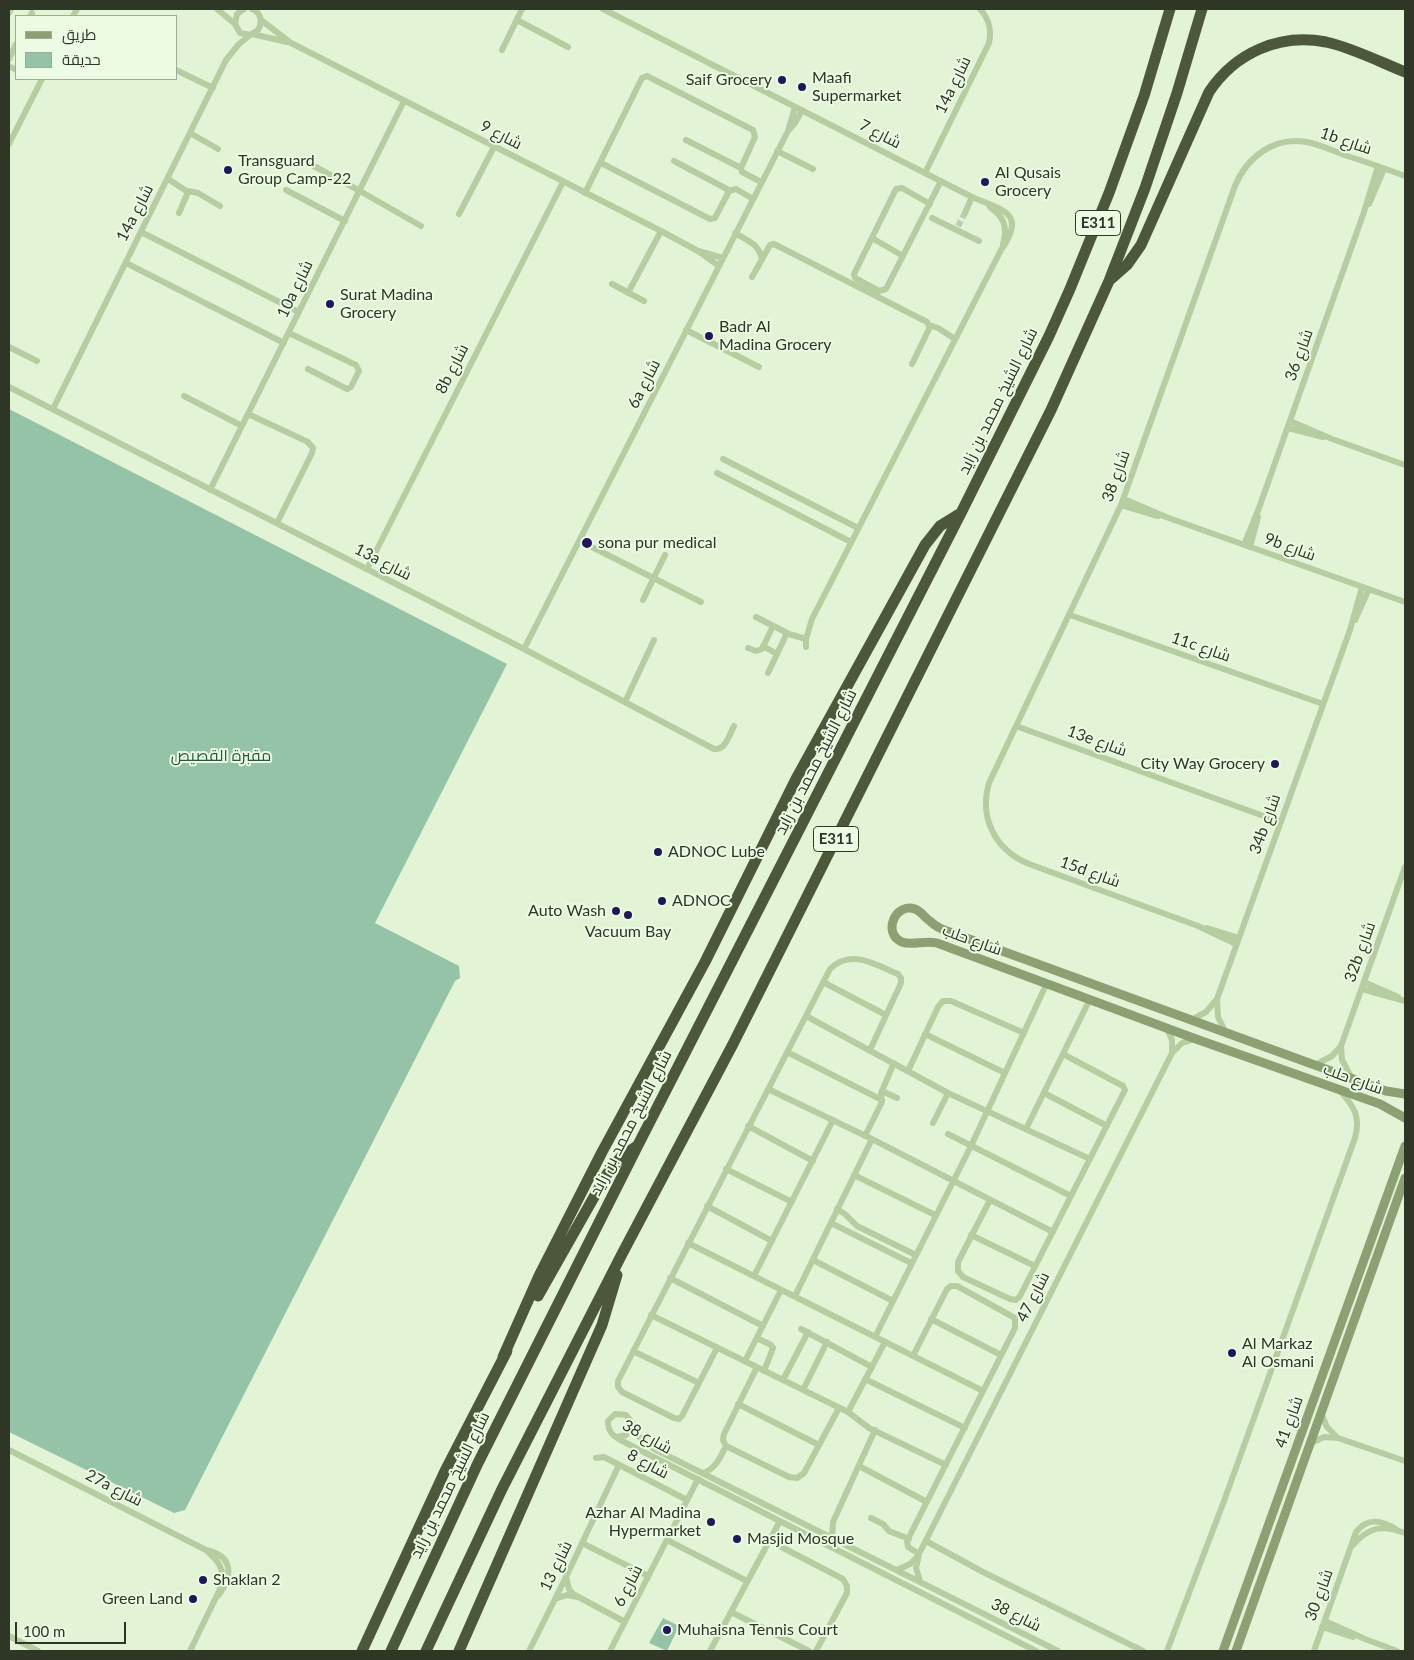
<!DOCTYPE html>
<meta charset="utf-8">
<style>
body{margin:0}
#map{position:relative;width:1414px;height:1660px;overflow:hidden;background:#e2f3d6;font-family:Lato,Cairo,sans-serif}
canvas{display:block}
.frame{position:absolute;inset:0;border:10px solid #2f3625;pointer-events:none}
.legend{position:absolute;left:15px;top:15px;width:162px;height:65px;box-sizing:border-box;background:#ecfbe3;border:1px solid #a0ac97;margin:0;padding:6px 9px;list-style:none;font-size:15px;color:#2f3625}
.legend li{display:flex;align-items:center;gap:10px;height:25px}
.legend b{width:25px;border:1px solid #a0ac97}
.scale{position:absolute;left:15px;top:1622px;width:111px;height:22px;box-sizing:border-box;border:2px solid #2f3625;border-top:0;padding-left:6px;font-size:15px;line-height:18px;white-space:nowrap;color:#2f3625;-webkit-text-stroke:4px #ecfbe3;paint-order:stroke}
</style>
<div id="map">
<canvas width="1414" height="1660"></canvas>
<div class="frame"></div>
<ul class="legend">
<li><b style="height:6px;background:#8ca073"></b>طريق</li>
<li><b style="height:14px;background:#95c3a8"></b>حديقة</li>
</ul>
<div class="scale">100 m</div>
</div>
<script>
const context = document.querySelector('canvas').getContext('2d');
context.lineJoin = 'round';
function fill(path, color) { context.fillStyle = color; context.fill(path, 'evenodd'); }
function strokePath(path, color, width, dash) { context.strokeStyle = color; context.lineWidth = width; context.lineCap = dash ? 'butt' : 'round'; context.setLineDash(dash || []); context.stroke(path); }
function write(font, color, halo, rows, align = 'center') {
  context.font = font + ' Lato,Cairo,sans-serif'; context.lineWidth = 4; context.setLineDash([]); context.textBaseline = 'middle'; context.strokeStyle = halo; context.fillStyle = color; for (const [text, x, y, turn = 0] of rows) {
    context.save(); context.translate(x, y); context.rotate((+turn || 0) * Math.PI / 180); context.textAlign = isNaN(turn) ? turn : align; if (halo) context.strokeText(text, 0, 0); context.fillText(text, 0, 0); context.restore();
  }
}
fill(new Path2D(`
 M9,409L507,664L375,923L459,966L460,978L455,981L185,1510L174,1513L9,1432Z
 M663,1618L679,1626L667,1651L649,1643Z`), '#95c3a8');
strokePath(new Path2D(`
 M958,226L965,213`), '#becdb3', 6, [6, 3]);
strokePath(new Path2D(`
 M217,9L235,24
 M244,9L237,14L235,24L240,33L250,35L258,30C263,21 261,13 252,9
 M603,9L972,197C1001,210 1028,212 1001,250L812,619L806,639V647
 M9,13L11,9
 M30,16L32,13
 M73,16L77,9
 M261,20L291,43L661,231L698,251L719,266
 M517,20L568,47
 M252,34L287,42
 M502,50L522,9
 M9,59L16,44
 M9,66L16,70
 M176,70L213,88
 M788,131L795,123L802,110
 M190,133L218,149
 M686,140L741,168L742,172L761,182
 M9,144L42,79
 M777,151L813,169
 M301,159L360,191L421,226
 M601,163L710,219L715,218L728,193L727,189L674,161
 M925,173L989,43C992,29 989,19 980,9
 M168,179L188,192L179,213
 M286,190L345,221
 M188,191L198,193L220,206
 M728,191L736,189L753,199
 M585,193L642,78L647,76L753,130L755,137L741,168
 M930,204L902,188L896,189L854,274L855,278L879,291L886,289L941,181
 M1369,204L1384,169
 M990,207C1004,217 1008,227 1003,244
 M965,213L972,197
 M459,214L494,147
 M932,218L979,241
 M141,232L299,312
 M735,233C748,241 758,243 762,259
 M872,238L903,256
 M698,251L723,258
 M126,263L284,343
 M752,277L770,245L774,244L927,322L929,325V329L912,364
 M612,284L644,301
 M628,293L661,231
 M929,325L938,328L955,339
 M686,330L759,367
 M289,333L356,365L359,371L351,387L347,389L308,369
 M9,347L37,361
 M9,387L524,649L714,749C726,750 729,735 734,726
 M184,396L242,426
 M53,409L226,60L239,44L250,35
 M248,414L308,442L313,448L312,453L277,523
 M1290,421L1332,439L1405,465
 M1288,428L1323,437
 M723,459L858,528
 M717,473L851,542
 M210,490L404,101
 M1124,499L1166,517L1405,602
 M1121,505L1158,516
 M580,541L701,602
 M1244,545L1259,508L1364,212L1378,166
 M1250,547L1258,517
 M367,569L563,182
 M643,600L665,555
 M1070,615L1323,704
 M756,617L789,634L806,639
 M1355,620L1369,589
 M763,646L777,654
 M748,648L756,651L762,649L773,626
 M524,649L788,131L795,107
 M768,673L787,633
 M625,702L654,640
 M1016,726L1280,822
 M1207,928L1239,938
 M1236,944L1198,926L1029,864C995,850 979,818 989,783L1121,505L1235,186C1247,157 1274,136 1307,142C1321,145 1334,151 1347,156C1367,162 1386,169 1405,176
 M823,982L886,1015
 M1364,982L1398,997
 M1362,989L1405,1001
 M1217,1000L1218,1017L1226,1033
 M806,1016L948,1093L1090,1159
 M1191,1020L1206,1012L1217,999L1350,630L1362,587
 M1167,1028L1172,1040V1052
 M925,1034L1005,1073
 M1341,1046L1342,1060L1352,1079
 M787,1052L882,1100
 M1315,1065L1332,1056L1341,1046L1405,867
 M908,1071L938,1007L943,1001H951L1024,1033
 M768,1089L872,1139L1053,1232
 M882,1091L897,1098
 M1044,1093L1107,1126
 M933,1123L948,1093
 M748,1126L813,1161
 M1026,1129L1090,999
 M948,1134L1071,1196
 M865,1136L882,1102L881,1093L894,1063
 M726,1169L792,1202
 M854,1175L935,1215
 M990,1200L958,1262V1271L963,1277L1010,1299L1016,1300L1020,1296L1125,1090L1123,1086L1063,1054
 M707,1206L772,1241
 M837,1209L845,1214L857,1226L916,1255
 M831,1223L911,1263
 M971,1235L1035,1266
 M688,1243L983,1391
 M813,1260L893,1301
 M754,1276L833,1120
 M670,1278L763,1326
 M795,1296L872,1139
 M651,1315L848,1412L869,1428L946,1465
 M931,1319L1001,1355
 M801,1329L872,1367
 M875,1337L971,1146L1047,983
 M757,1338L771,1345L773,1348L764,1371
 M717,1348L682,1416L679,1419L674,1418L622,1392L618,1387V1381L830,969C851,948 876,965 898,974L901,978V983L870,1050
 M633,1351L699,1383
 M913,1356L947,1289L951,1286H957L1015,1318V1328L907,1541L908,1547L919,1554
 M745,1361L781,1290
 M757,1367L724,1434L723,1440L726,1446L789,1477L797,1478L804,1473L839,1408
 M865,1379L965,1428
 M783,1380L808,1332
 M803,1390L827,1342
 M738,1404L819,1445
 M848,1412L885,1342
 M1321,1413L1327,1427L1337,1437
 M617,1437L626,1435L631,1428L632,1423
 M1311,1443L1324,1437L1338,1438L1405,1461
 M9,1450L206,1550C234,1556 233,1576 218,1596
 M596,1458L604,1457L687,1500
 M859,1466L927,1502
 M703,1473C716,1469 720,1457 726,1446
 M871,1518L883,1524L889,1531L909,1539
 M832,1538L833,1522L875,1430
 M667,1540L747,1581
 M768,1540L843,1579L847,1586V1593L816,1651
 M926,1541L983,1572L1143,1651
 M582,1543L648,1576
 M1353,1545C1370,1526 1382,1525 1405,1533
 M897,1570L910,1564L917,1557
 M566,1577L569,1589L573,1594L625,1622
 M920,1581L916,1568L919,1554L1172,1053L1182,1043L1195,1039
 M555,1599L567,1595L577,1597
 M731,1612L809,1651
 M1325,1621L1365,1639L1397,1651
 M1322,1627L1353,1637
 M9,1636L38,1651
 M190,1651L222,1585C225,1569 218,1561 207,1551
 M529,1651L566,1577L619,1465
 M610,1651L698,1479
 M710,1651L780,1521
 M1036,1651L632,1446C621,1440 607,1436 608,1421L615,1414L626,1415L630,1420L638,1436L654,1449L1058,1651
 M1167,1651L1224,1501L1355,1138C1361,1117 1354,1106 1340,1091
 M1314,1651L1356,1532C1368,1517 1382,1520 1397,1530`), '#b6cca1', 6);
strokePath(new Path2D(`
 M1405,1094L1386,1091L950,932C943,930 936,927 930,921C925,918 921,911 915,909C895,902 882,934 902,942C912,946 925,940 937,943L1196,1039L1380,1104L1405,1118
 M1223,1651L1405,1146
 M1236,1651L1405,1178`), '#8ca073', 9);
strokePath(new Path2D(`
 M1110,280L1127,265L1141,245L1209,92C1235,53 1279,33 1326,42C1353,48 1380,62 1405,72
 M538,1296L607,1174L621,1157L637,1146
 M503,1357L539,1276L602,1152L705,962L796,779L925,545L940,526L961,513
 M362,1651L445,1471L507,1351
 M391,1651L478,1463L638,1145L961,513L1049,336L1070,289L1109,193L1144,96L1170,9
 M426,1651L502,1489L622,1254L733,1044L1051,410L1109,281L1145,188L1177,93L1202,9
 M459,1651L602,1325L617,1275`), '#4d583b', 11);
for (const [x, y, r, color] of [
 [782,80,5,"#20175b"],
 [802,87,5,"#20175b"],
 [228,170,5,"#20175b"],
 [985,182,5,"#20175b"],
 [330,304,5,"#20175b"],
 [709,336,5,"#20175b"],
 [587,543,6,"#20175b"],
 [1275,764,5,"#20175b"],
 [658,852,5,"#20175b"],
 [662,901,5,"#20175b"],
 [616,911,5,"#20175b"],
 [628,915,5,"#20175b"],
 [1232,1353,5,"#20175b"],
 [711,1522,5,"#20175b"],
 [737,1539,5,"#20175b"],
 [203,1580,5,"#20175b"],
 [193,1599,5,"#20175b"],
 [667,1630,5,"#20175b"]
]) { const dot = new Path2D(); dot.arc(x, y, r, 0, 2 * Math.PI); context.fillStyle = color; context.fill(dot); strokePath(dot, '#ecfbe3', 2); }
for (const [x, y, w] of [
 [1098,223,45],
 [836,839,45]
]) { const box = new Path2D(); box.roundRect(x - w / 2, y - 12.5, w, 25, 4); context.fillStyle = '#ecfbe3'; context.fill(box); strokePath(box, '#2f3625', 1); }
write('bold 15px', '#2f3625', null, [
 ["E311",1098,223],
 ["E311",836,839]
]);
write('16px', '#2f3625', '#ecfbe3', [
 ["Maafi",812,78],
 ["Supermarket",812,96],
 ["Saif Grocery",772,80,"right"],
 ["Transguard",238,161],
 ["Group Camp-22",238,179],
 ["Al Qusais",995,173],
 ["Grocery",995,191],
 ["Surat Madina",340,295],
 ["Grocery",340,313],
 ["Badr Al",719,327],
 ["Madina Grocery",719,345],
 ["sona pur medical",598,543],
 ["City Way Grocery",1265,764,"right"],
 ["ADNOC Lube",668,852],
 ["ADNOC",672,901],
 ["Auto Wash",606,911,"right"],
 ["Vacuum Bay",628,932,"center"],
 ["Al Markaz",1242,1344],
 ["Al Osmani",1242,1362],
 ["Azhar Al Madina",701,1513,"right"],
 ["Hypermarket",701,1531,"right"],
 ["Masjid Mosque",747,1539],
 ["Shaklan 2",213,1580],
 ["Green Land",183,1599,"right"],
 ["Muhaisna Tennis Court",677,1630]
], 'left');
write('16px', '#2f3625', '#ecfbe3', [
 ["14a شارع",953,85,-64],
 ["شارع 7",880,134,27],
 ["شارع 9",501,135,27],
 ["1b شارع",1346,141,19],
 ["14a شارع",135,213,-63],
 ["10a شارع",295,289,-64],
 ["شارع 36",1299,355,-70],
 ["8b شارع",452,369,-63],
 ["6a شارع",644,384,-63],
 ["شارع الشيخ محمد بن زايد",998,401,-64],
 ["شارع 38",1116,476,-70],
 ["9b شارع",1290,547,20],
 ["13a شارع",383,562,27],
 ["11c شارع",1201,647,19],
 ["13e شارع",1097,741,20],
 ["شارع الشيخ محمد بن زايد",816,762,-63],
 ["34b شارع",1265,824,-70],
 ["15d شارع",1090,872,20],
 ["شارع حلب",972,940,20],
 ["32b شارع",1360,952,-70],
 ["شارع حلب",1353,1079,20],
 ["شارع الشيخ محمد بن زايد",631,1123,-63],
 ["شارع 47",1033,1297,-63],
 ["شارع 41",1289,1422,-70],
 ["شارع 38",647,1437,29],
 ["شارع 8",648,1464,28],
 ["شارع الشيخ محمد بن زايد",450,1485,-64],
 ["27a شارع",114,1488,27],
 ["شارع 13",556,1566,-64],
 ["شارع 6",628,1586,-63],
 ["شارع 30",1319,1595,-70],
 ["شارع 38",1016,1615,27]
]);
write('16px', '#26563b', '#ecfbe3', [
 ["مقبرة القصيص",221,756]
]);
</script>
